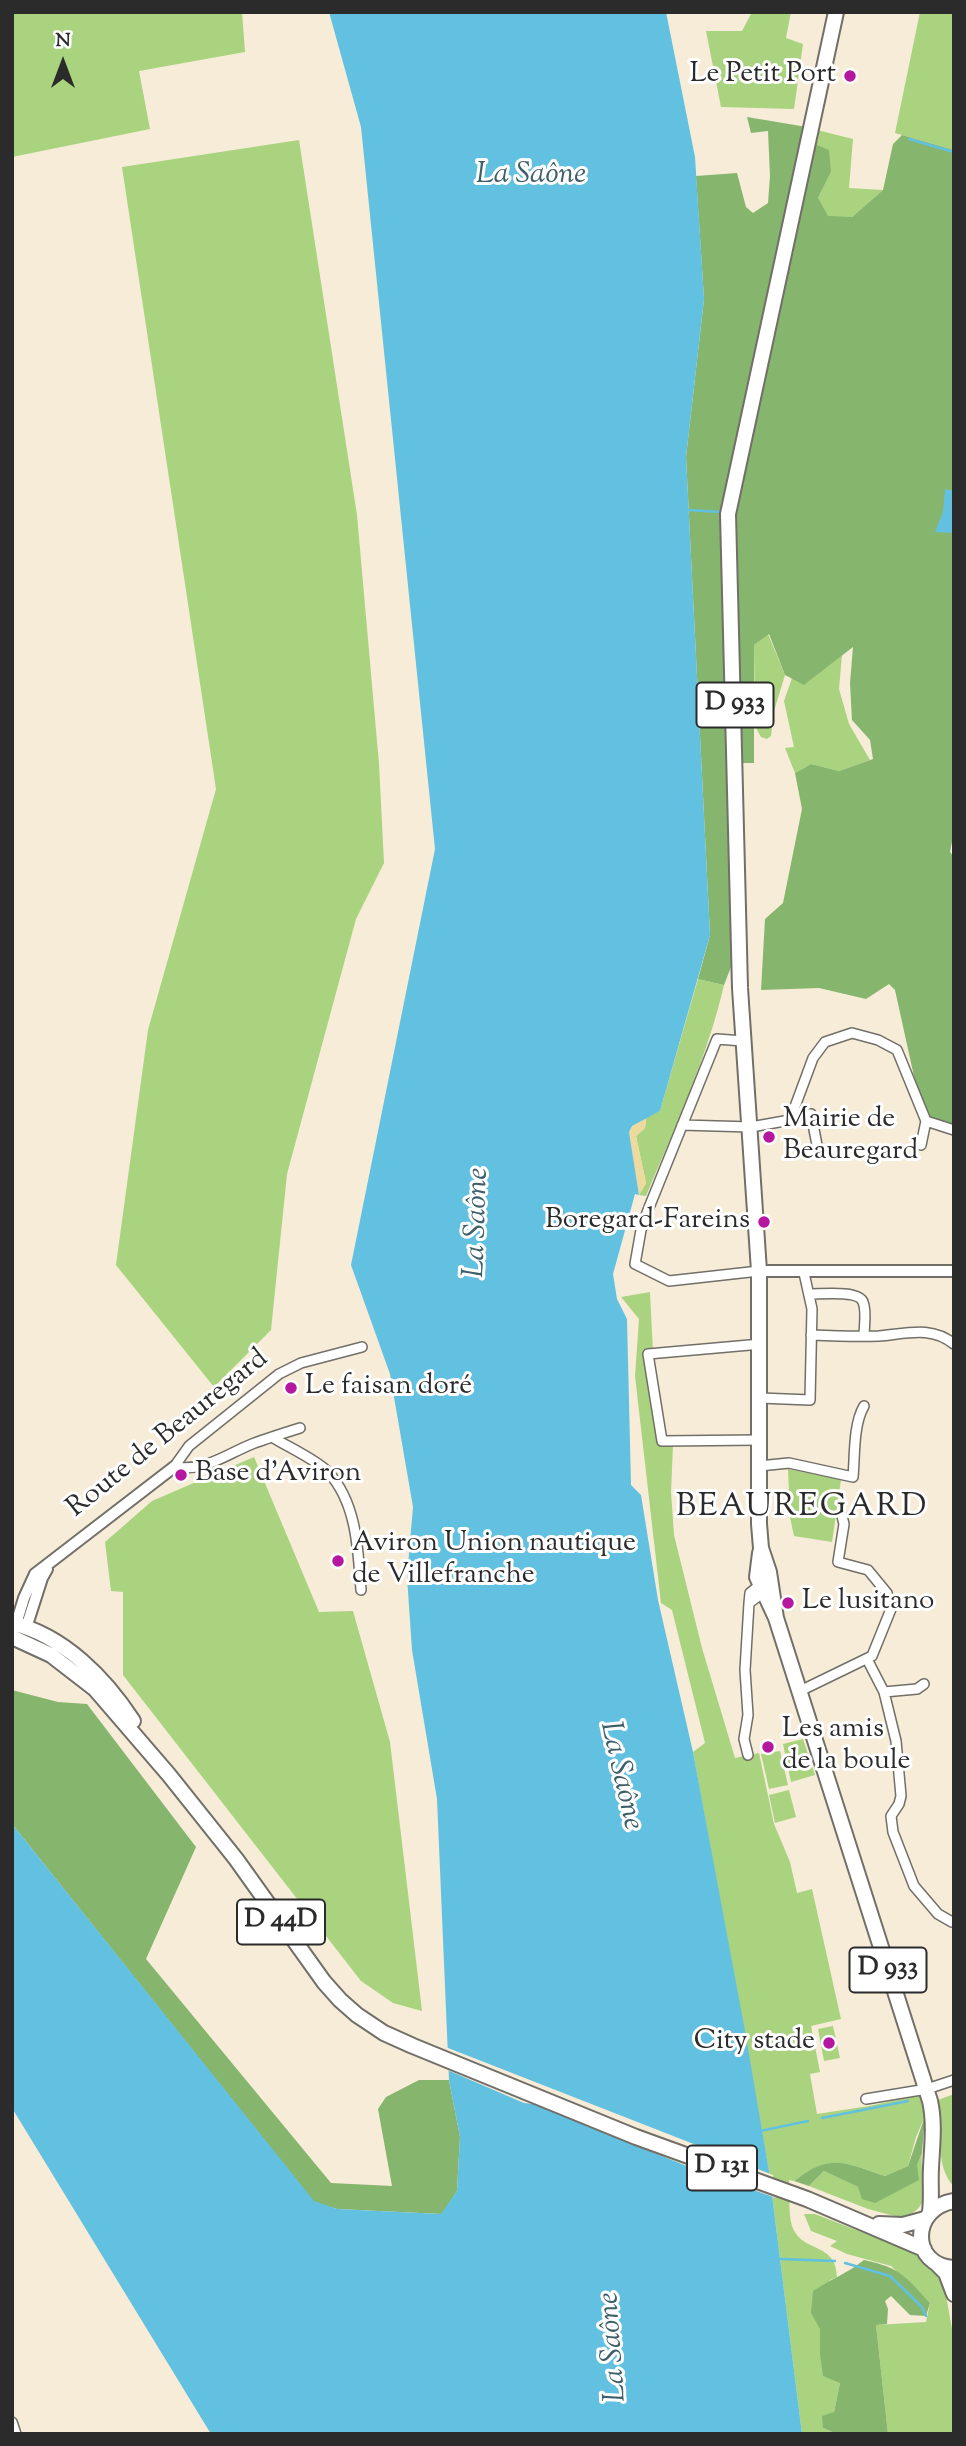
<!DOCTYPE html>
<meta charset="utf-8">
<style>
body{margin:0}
#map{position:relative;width:966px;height:2446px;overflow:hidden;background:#f6ecd8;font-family:"Sorts Mill Goudy",serif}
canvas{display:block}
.frame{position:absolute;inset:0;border:14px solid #2b2b2b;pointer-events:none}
.north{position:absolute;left:28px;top:28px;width:70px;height:70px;-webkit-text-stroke:5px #fff;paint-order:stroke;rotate:0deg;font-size:19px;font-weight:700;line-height:28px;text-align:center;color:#2b2b2b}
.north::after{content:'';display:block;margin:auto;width:24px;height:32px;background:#2b2b2b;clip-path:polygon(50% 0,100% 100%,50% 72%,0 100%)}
</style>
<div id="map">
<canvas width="966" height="2446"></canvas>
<div class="frame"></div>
<div class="north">N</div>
</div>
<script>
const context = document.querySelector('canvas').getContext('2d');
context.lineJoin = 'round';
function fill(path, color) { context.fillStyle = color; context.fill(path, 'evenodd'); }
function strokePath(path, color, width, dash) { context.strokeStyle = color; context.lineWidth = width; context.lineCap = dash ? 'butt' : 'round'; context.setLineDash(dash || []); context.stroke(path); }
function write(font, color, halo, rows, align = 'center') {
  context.font = font + ' "Sorts Mill Goudy",serif'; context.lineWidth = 6; context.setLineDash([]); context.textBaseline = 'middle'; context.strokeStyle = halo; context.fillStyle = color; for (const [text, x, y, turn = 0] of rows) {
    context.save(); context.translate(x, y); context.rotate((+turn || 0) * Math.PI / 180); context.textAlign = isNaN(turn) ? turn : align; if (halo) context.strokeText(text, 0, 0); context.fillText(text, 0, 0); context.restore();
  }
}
fill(new Path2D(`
 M12,12H242L245,52L139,71L150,129L12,157Z
 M752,12H791L786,38L803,44L794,109L721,107L706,31H742Z
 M920,12H954V150L895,133Z
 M817,130L853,139L849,188L883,190L852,217L828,233L818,198L831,172L812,143Z
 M299,140L357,515L379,764L384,863L356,919L287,1174L271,1330L214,1387L116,1265L148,1030L216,789L122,167Z
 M768,634L785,675L774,711L771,736L767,739L761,737L755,726L754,645Z
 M842,655L839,689L849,724L870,760L839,771L811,764L795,773L785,748L794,747L784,701L792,678L805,684Z
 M698,979L724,985C707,1058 675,1127 646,1196L639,1195L646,1183L636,1136L645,1128L646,1118L660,1111Z
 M650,1292L653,1353L648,1354L662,1441L673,1445L671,1492L674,1535L702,1648L735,1758L759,1753L774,1824L790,1862L797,1893L812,1889L841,2019L811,2026L820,2072L810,2074L817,2114L869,2106L920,2095L925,2116L916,2137L908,2166L885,2176C845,2163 831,2153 794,2181L789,2180C790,2194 788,2212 792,2226C802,2254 836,2241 837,2277L830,2280L820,2329V2354L840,2383L834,2412L823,2428L837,2434H802L769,2171L693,1752L705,1743L672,1610L661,1603L635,1376L639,1319L621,1297Z
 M254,1457L319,1612L353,1611L390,1742L422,2011L393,2003L361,1981L123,1675V1592L111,1591L105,1542L152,1501Z
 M788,1469L841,1480L832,1542L794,1536L790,1517Z
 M803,1739L815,1775L791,1782L783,1744Z
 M780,1751L788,1785L769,1789L761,1754Z
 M789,1790L796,1817L775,1823L769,1795Z
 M833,2026L840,2058L824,2061L818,2029Z
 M954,2094V2187C932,2162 945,2129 938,2100Z
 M922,2153C919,2182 938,2205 902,2218L868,2209L809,2186L824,2171L858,2187L917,2165Z
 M804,2214H815L913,2252L938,2277L945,2290L954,2340V2434H888L876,2325L926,2322L930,2303L891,2266L847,2254L830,2246L837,2241L811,2231Z`), '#a9d37f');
fill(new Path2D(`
 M747,117L807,127L812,143L829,150L831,172L818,198L828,216L852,217L883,190L893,144L902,135L954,150V831L950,852L954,857V1129L926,1117L917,1090L895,990L889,984L866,999L819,988L761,990L765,919L783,903L802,809L795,773L811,764L839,771L873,759L870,740L852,720L850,683L853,647L804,685L785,675L769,634L754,645V763H743L729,768L731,967L724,985L698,979L710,935L686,457L704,299L696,176L737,173L746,207L753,213L768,203L770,176L768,131L751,133Z
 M12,1690L58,1702L87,1704L196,1847L146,1959L331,2183L392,2186L378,2109L386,2097L419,2080H449L460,2137L457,2191L442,2214L337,2209L314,2202L12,1824Z
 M925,2116L922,2153L917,2165L919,2180L875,2203L862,2199L858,2187L824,2171L809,2186L794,2181C831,2152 845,2163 885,2176L908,2166Z
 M864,2260C901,2268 905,2276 930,2303L926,2316L910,2315L891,2296L885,2301L888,2309L887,2324L876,2325L888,2434H837L823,2428L822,2416L834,2412L840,2383L823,2376L820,2354V2329L811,2313L813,2291C831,2279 848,2273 864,2260Z`), '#86b56e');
fill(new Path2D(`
 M646,1118L645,1128L636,1136L646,1183L639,1195L629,1132L632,1126Z`), '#eeda9e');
fill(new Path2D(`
 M329,12H666L695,157L704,299L686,457L710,935L660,1111L632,1126L629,1132L639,1195L635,1194L613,1274L617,1299L627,1319L631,1485L641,1495L658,1600L693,1752L745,2031L769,2171L802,2434H211L12,2108V1824L314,2201L337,2209L441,2214L457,2191L460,2137L449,2080L437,1799L412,1650L407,1577L413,1507L390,1374L351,1265L435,849L361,127Z
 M945,489L954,491V533L935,532L943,512Z`), '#62c0e0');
fill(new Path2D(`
 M443,2046L773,2175L776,2198L689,2167L534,2104L524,2103L445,2069Z`), '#f6ecd8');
strokePath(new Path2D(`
 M909,139L954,152
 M688,510L720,512
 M822,2118L908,2101
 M760,2131L808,2121
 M781,2259L835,2261
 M845,2263L890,2276L922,2307L926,2316`), '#62c0e0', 2.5);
const minor = new Path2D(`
 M743,1041L717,1039L648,1210L641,1230L635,1264L669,1281L759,1271
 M793,1114H811L817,1145
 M682,1125L751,1127L790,1120L813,1058L825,1042L852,1033L878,1040L897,1050L926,1121L954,1130
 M921,1145L926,1121
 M810,1294C822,1294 859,1290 863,1302C867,1311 864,1327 864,1336
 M811,1335C833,1336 856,1337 879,1336C905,1334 931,1325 954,1344
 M760,1398L810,1400L812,1309L804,1273
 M300,1428C284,1433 268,1438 252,1444C225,1455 204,1472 174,1467L189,1446L279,1374L301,1363L362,1347
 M272,1437C286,1446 317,1460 328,1472C357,1503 358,1550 361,1590
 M759,1440L662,1441L648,1354L761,1344
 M759,1466L789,1463L853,1477C855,1456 853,1425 864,1406
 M761,1584L750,1593L749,1603L764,1592
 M867,1659L884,1692L896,1741L901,1796L899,1804L891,1816L893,1832L914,1886L938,1914L952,1922
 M800,1691L872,1656L891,1609L887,1593L868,1570L838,1562L844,1524L842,1516
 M884,1692L917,1689L924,1684
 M748,1755L744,1739L748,1715L745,1670L749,1603
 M866,2099L927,2089L954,2080
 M12,2422L16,2434`);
const tertiary = new Path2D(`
 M759,1271H954
 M16,1624L24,1598L35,1574L174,1467
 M26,1628L42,1578L47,1569`);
const primary = new Path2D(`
 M760,1553L757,1577L776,1618L930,2101C935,2123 932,2146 931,2168C930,2183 932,2197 930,2212
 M776,1618L769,1572L761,1548L759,1524V1271L740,988L728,514L836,12
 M12,1623C64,1636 105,1678 133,1721
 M12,1637L51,1655L95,1689L169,1775L236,1859L324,1982L340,2000L357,2015L384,2033L413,2046L636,2137L807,2199L924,2249
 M954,2201C910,2208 910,2266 954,2268
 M879,2224L903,2225L925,2219
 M938,2265L946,2273L954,2294`);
strokePath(minor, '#726f68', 12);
strokePath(tertiary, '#726f68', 14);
strokePath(primary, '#726f68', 18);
strokePath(minor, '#fff', 9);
strokePath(tertiary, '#fff', 10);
strokePath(primary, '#fff', 14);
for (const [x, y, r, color] of [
 [850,76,7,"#b5179e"],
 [769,1137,7,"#b5179e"],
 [764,1222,7,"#b5179e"],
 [291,1388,7,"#b5179e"],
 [181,1475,7,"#b5179e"],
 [338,1561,7,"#b5179e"],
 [788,1603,7,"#b5179e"],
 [768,1747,7,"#b5179e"],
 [829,2043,7,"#b5179e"]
]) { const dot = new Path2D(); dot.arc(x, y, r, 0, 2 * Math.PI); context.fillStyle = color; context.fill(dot); strokePath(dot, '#fff', 2.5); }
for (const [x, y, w] of [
 [735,705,77],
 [281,1922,88],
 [888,1970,77],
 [722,2168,70]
]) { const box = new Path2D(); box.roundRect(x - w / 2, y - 22.5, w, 45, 5); context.fillStyle = '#fff'; context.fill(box); strokePath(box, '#2b2b2b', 2); }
write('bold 26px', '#2b2b2b', null, [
 ["D 933",735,705],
 ["D 44D",281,1922],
 ["D 933",888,1970],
 ["D 131",722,2168]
]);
write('28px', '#2b2b2b', '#fff', [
 ["Le Petit Port",836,76,"right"],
 ["Mairie de",783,1121],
 ["Beauregard",783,1153],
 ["Boregard-Fareins",750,1222,"right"],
 ["Le faisan doré",305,1388],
 ["Base d'Aviron",195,1475],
 ["Aviron Union nautique",352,1545],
 ["de Villefranche",352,1577],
 ["Le lusitano",802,1603],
 ["Les amis",782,1731],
 ["de la boule",782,1763],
 ["City stade",815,2043,"right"]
], 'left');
write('28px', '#2b2b2b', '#fff', [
 ["Route de Beauregard",169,1435,-39]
]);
write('italic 30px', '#3e5f6a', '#fff', [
 ["La Saône",531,177],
 ["La Saône",479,1223,-88],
 ["La Saône",619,1776,77],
 ["La Saône",615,2347,-94]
]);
context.letterSpacing = '2px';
write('32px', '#2b2b2b', '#fff', [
 ["BEAUREGARD",802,1510]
]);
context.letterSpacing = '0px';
</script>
